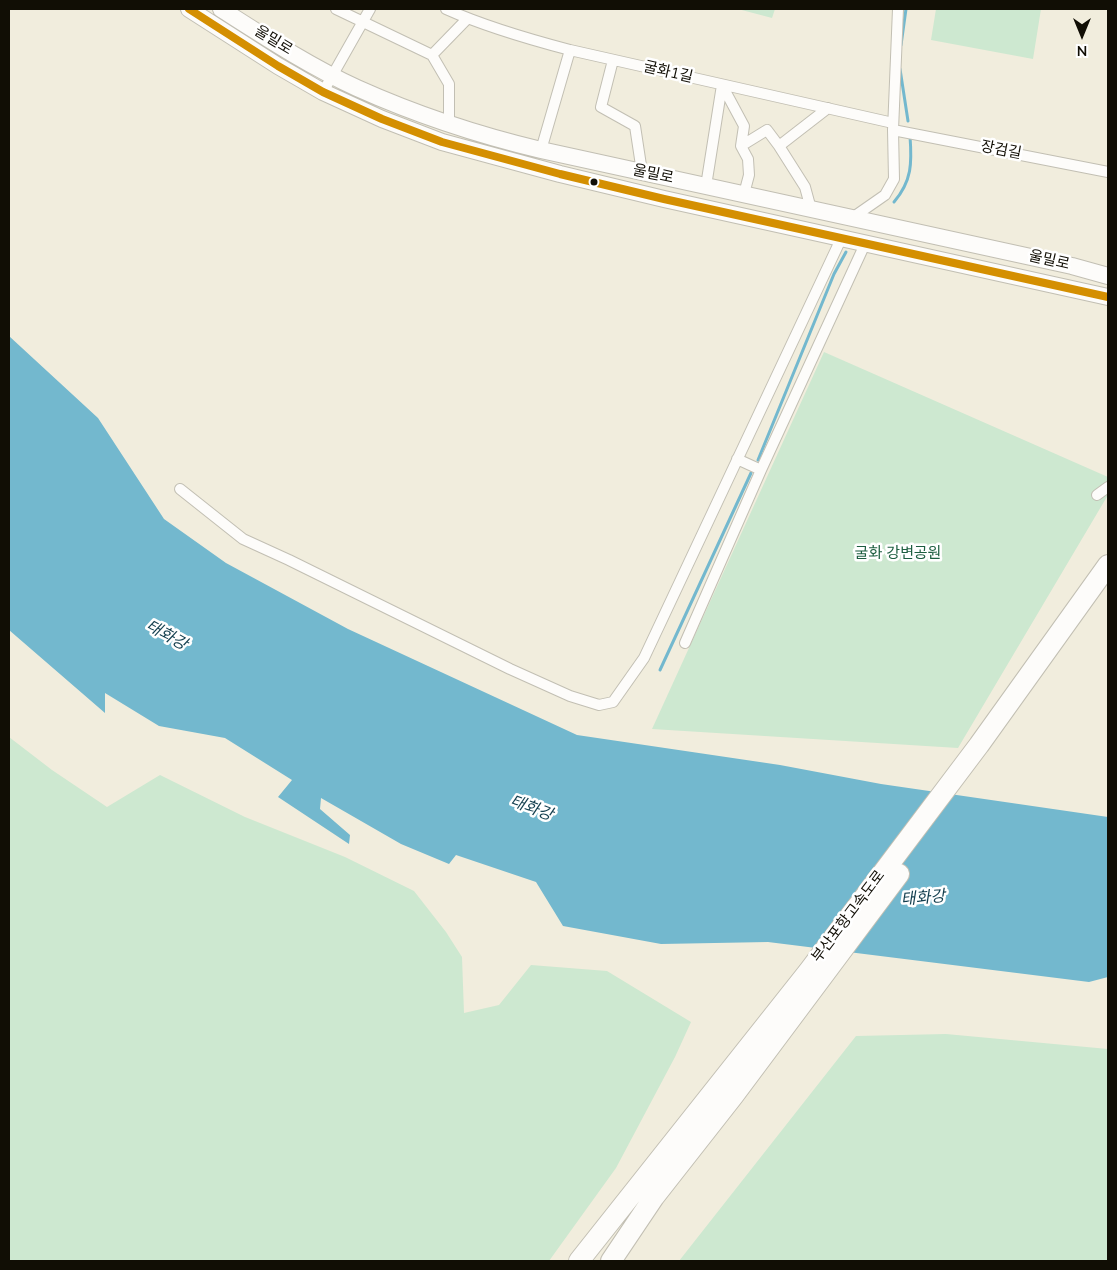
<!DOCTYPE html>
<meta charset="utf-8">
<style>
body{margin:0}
#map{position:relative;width:1117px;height:1270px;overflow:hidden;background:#f1eddd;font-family:"Nunito Sans",sans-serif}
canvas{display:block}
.frame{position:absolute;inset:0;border:10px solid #110e05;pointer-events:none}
.north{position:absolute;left:1057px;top:10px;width:50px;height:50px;-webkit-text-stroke:4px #fff;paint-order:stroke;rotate:180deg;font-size:14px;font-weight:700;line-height:20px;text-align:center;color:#110e05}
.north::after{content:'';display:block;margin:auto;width:18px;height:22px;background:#110e05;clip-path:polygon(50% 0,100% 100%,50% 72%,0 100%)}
</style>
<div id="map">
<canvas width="1117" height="1270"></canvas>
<div class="frame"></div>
<div class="north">N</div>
</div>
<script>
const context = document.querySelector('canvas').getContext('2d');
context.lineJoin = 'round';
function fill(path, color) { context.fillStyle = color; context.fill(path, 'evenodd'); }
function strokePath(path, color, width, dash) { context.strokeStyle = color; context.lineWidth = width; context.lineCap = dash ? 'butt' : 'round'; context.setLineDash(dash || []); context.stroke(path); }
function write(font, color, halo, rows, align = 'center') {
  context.font = font + ' "Nunito Sans","Noto Sans KR",sans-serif'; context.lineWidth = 5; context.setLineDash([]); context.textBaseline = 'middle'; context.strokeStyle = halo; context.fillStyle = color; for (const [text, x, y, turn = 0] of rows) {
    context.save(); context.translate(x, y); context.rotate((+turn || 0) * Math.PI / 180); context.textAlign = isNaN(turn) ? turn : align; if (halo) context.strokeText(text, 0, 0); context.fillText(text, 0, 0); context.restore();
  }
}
fill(new Path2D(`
 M738,9H775L772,18Z
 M936,9H1041L1033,59L931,40Z
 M824,352L1108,477V495L958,748L652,729Z
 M9,737L52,770L107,807L160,775L245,817L345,857L414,891L446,932L462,957L464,1013L499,1005L531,965L607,971L691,1022L675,1057L616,1168L549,1261H9Z
 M946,1034L1108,1049V1261H679L856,1036Z`), '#cde8d0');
fill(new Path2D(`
 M9,336L98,418L164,519L226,563L348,629L577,735L780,765L881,784L1108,817V977L1089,982L768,942L661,944L563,926L536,882L456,855L449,864L401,844L321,798L320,809L350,835L349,844L278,797L292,780L225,738L159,726L105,693V713L9,630Z`), '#73b8ce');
strokePath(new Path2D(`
 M901,45L906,9
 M900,69L908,121
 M894,202C912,181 912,163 910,136
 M758,460L834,274L846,252
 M660,670L751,473`), '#73b8ce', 3);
const street = new Path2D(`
 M336,9L432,55L467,19
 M446,9C486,27 528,39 570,50L893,123
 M432,55L449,84V124
 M613,60L601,107L635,126L642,172
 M722,85L744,126L741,146L748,159L749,175L744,194
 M323,92L370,9
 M893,130L1108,172
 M741,146L767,130L779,146
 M541,150L570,50
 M706,186L722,85
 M811,209L805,187L779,146L828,108
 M852,218L885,195L894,179L893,130L898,9
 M737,459L761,470
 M180,489L243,539L289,560L510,669L570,696L599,705L613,702L644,658L841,239
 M1097,495L1108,487
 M685,643L761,470L865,244`);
const primary = new Path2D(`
 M189,9L278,66L323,92L382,119L442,142L560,174L664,199L1108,297
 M221,9C265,37 309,66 357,88C417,115 478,135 541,150L1072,266L1108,276`);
const highway = new Path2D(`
 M579,1261L808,972L979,745L1108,565
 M611,1261L654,1197L734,1095L899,874`);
strokePath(street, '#c2bfb3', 12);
strokePath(primary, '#c2bfb3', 18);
strokePath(highway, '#c2bfb3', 22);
strokePath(street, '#fdfcfa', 10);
strokePath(primary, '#fdfcfa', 16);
strokePath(highway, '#fdfcfa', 20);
strokePath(new Path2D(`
 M189,9L278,66L323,92L382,119L442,142L560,174L664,199L1108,297`), '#d48f01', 8);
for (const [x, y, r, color] of [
 [594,182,4.5,"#110e05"]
]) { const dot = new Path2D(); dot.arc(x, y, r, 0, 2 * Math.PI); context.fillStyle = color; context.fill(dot); strokePath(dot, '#fff', 2); }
write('15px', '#110e05', '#fff', [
 ["울밀로",273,41,31],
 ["굴화1길",668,73,13],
 ["장검길",1001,151,11],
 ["울밀로",653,175,12],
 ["울밀로",1049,261,13],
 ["부산포항고속도로",849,917,-53]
]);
write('15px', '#1d5e40', '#fff', [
 ["굴화 강변공원",898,554]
]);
write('italic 16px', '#123e4e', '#fff', [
 ["태화강",166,636,29],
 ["태화강",531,809,20],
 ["태화강",923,899,-5]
]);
</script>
